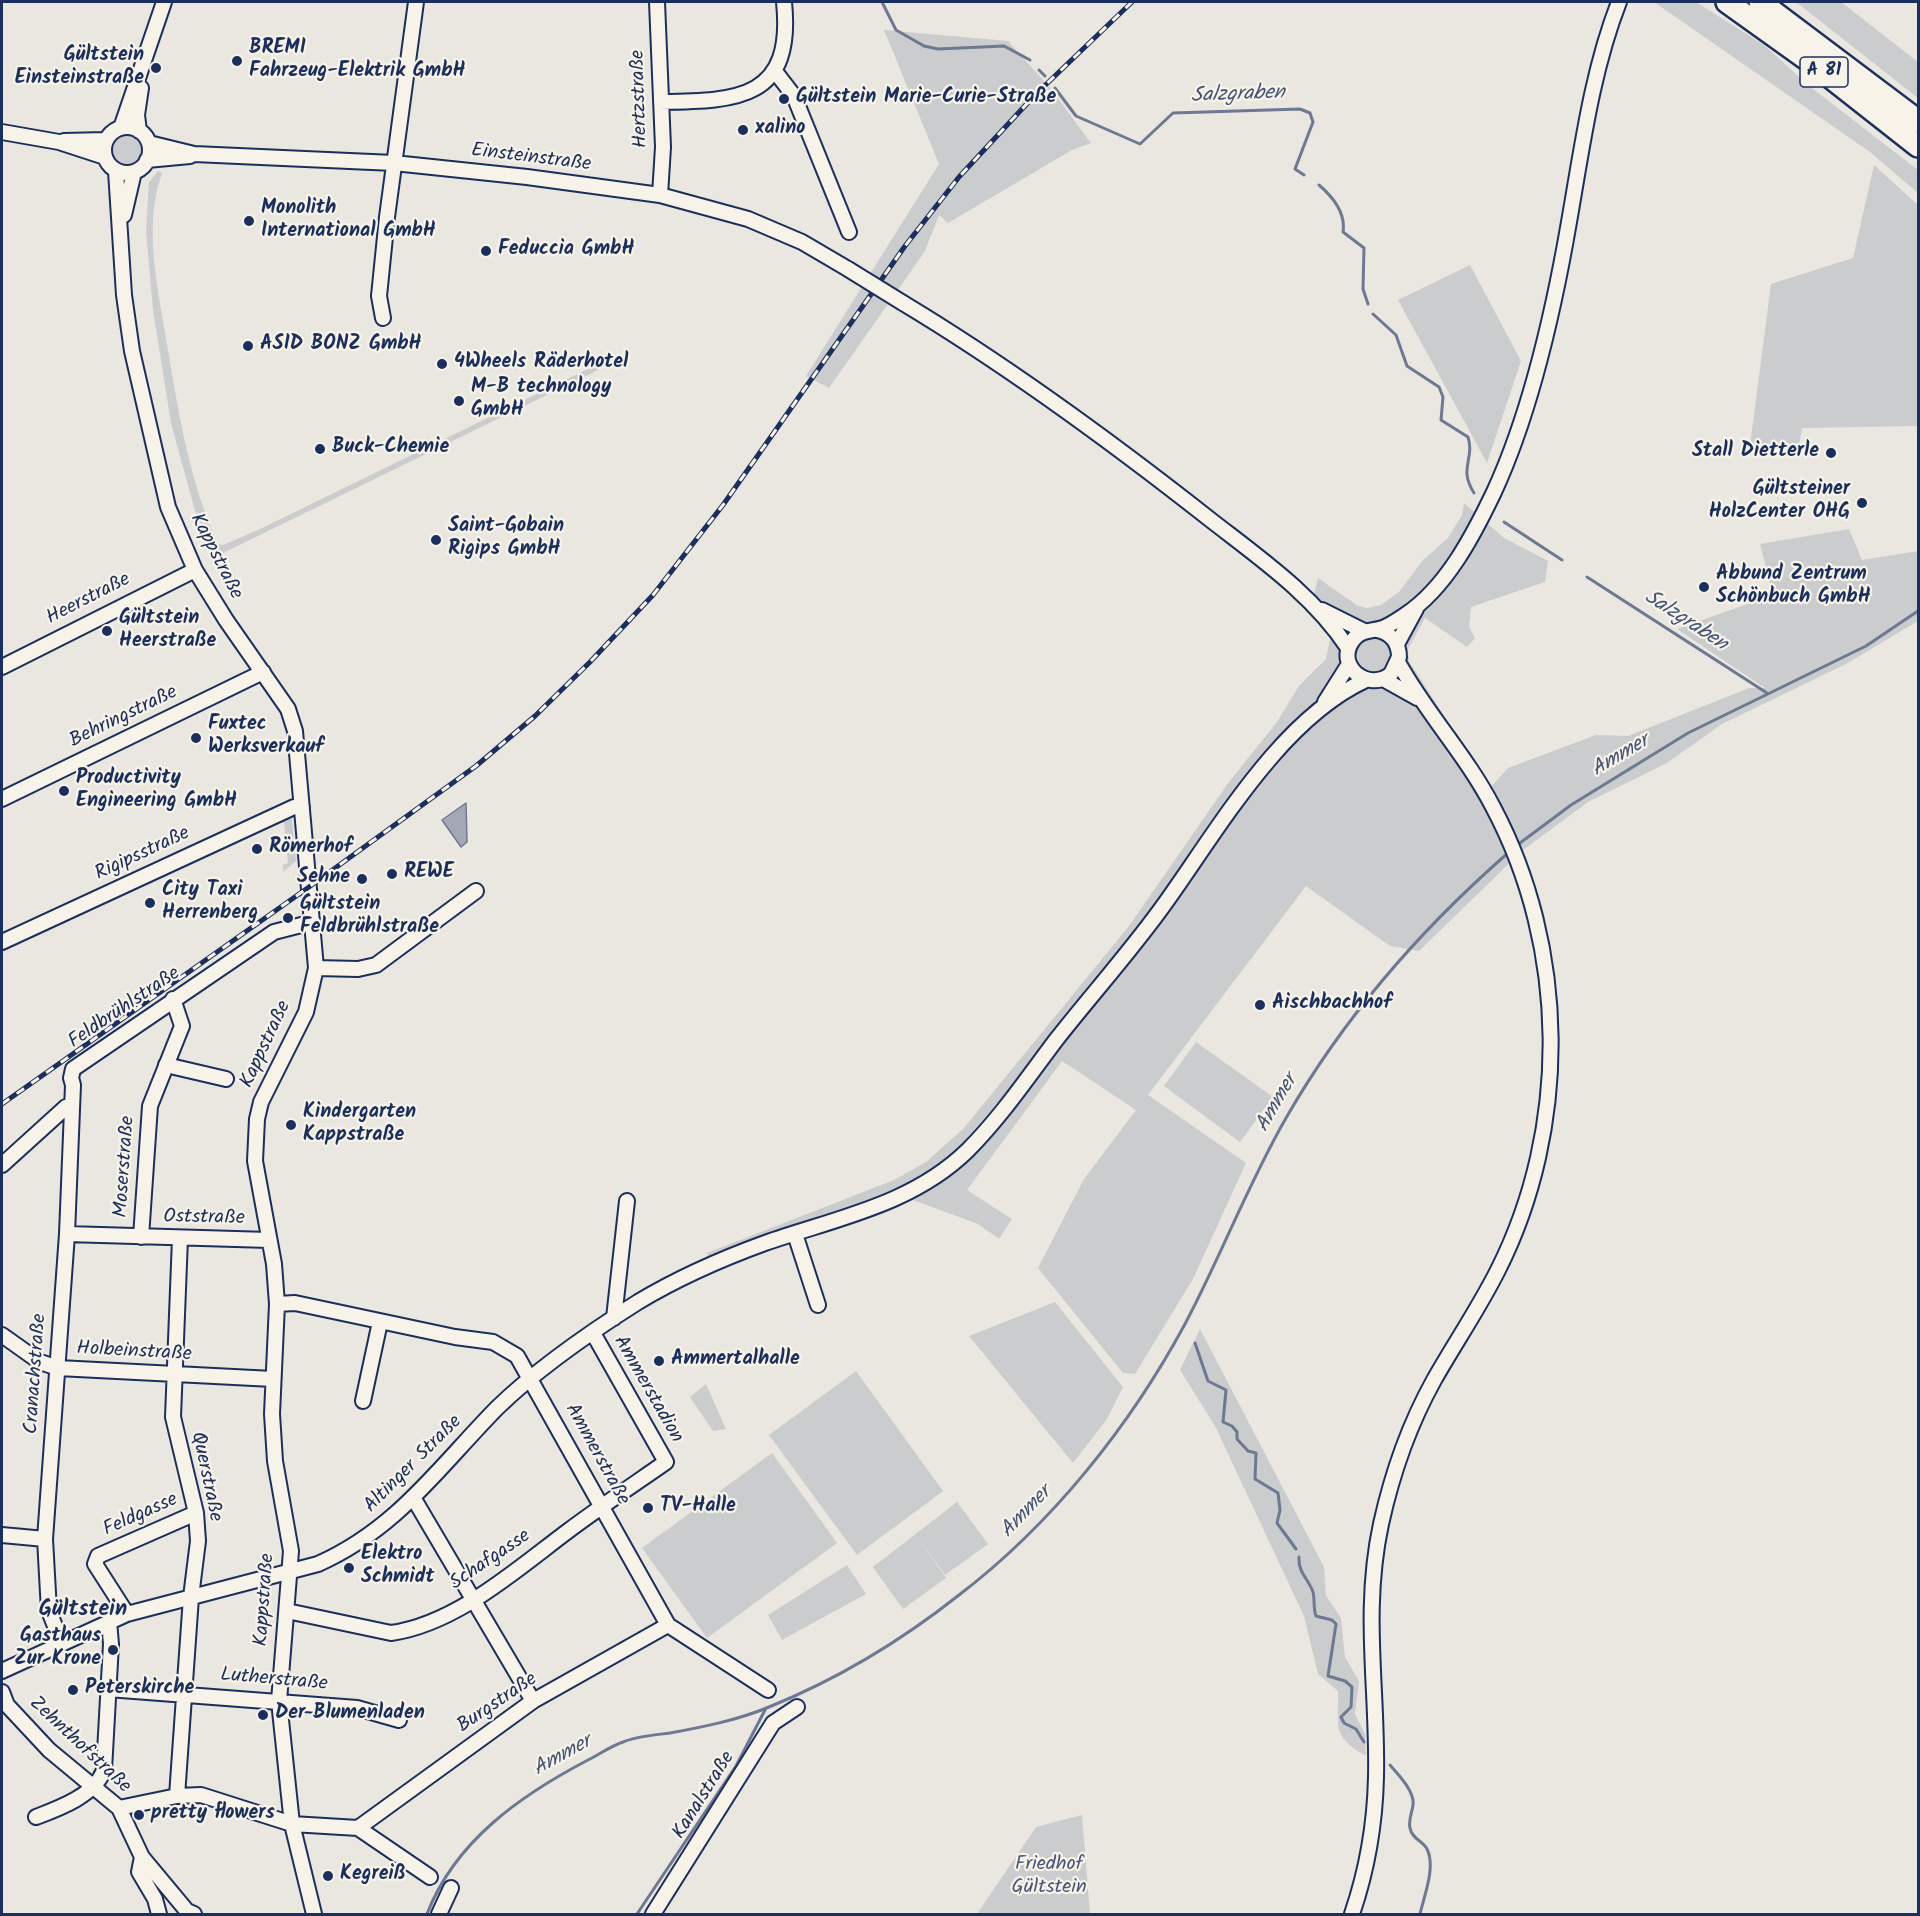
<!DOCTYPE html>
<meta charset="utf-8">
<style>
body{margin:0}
#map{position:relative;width:1920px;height:1916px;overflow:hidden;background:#eae7e0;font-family:Kalam,sans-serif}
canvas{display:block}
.frame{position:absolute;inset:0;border:3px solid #1b2f5e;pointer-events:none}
</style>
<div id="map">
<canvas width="1920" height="1916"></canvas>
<div class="frame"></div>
</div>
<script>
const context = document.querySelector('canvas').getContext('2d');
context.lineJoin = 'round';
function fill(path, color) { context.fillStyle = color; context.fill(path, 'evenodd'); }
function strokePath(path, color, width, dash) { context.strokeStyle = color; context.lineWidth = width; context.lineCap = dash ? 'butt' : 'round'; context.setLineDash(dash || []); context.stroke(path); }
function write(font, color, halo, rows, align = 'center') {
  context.font = font + ' Kalam,sans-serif'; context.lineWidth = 4.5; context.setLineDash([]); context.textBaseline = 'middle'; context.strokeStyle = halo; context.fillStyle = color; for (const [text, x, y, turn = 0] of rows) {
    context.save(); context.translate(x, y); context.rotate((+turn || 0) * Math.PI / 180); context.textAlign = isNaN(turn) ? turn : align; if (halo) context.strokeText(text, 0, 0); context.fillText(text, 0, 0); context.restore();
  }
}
fill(new Path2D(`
 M1654,2H1696L1764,45L1808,85L1918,170V193L1870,152Z
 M1796,2H1841L1918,62V98Z
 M884,30L1008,41L1051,89L1091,143L1072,150L948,223L939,215L925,251L829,388L806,376L939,164Z
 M111 150a16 16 0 1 1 32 0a16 16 0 1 1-32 0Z
 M1874,165L1918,205V426L1802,428L1799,445L1749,453L1771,284L1853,258Z
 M158,171L162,173C142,227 159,294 168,350C179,416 190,483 218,544L223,545L258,530L598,364V370L219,555L213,551L195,511L171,423L153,310L146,231L149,182Z
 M1470,265L1521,361L1487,463L1398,300Z
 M1464,503L1504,538L1548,561L1545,582L1471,607L1469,627L1475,638L1467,647L1425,618L1408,649L1409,661L1490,788L1508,768L1596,735L1628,736L1749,688H1765L1677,629L1773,595L1760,544L1849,529L1862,560L1918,551V621L1846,664L1722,724L1667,763L1588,802L1523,850L1419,951L1390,946L1306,886L1148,1095L1246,1163L1193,1279L1135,1374L1123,1373L1038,1268L1084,1179L1136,1110L1062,1061L967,1190L1012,1219L999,1239L978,1224L913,1200L711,1268L707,1253L894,1180L926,1162L963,1129L1129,926L1229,782L1277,722L1299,686L1326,659L1331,634L1310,610L1318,578L1358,606L1367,608L1381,605L1399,592L1423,560L1448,538L1462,515Z
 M285,817L292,819L296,861L283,872V865L288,863L284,823L276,821Z
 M1196,1042L1273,1097L1240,1142L1164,1086Z
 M1055,1302L1123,1387L1107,1419L1073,1463L969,1336Z
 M1200,1329L1324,1567L1326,1596L1341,1618L1345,1657L1359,1681L1355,1714L1365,1734L1366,1756C1331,1735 1339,1729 1338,1691L1318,1674L1304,1616L1215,1426L1180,1370Z
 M856,1371L943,1491L857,1555L769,1435Z
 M706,1384L726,1429L713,1431L690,1397Z
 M772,1453L837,1543L707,1638L642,1548Z
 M957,1502L988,1544L945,1575L918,1538L946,1578L903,1609L873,1567Z
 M847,1565L866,1594L782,1640L768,1615Z
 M1082,1815L1090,1914H977L1036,1827Z`), '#cbcccd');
const water = new Path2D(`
 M466,803L467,842L461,847L442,820Z`);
fill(water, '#a3a8b4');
strokePath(water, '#6d7892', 1.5);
strokePath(new Path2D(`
 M882,2L896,30L924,46L938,49L1004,46L1030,60
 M1039,70L1045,76
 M1055,88L1076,116L1140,144L1173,113L1300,109L1310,113L1313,122L1295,169L1304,175
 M1319,185C1333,197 1346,213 1343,232L1364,248L1363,289L1368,304
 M1373,314L1396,335L1407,366L1439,387L1443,397L1441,420L1468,437C1475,459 1458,468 1474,493
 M1504,522L1562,560
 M1587,577L1767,693
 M1516,846L1571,805L1688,733L1866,646L1918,611
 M1195,1343L1208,1381L1226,1390L1223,1422L1232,1426L1237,1432V1439L1248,1451L1256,1453L1255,1479L1278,1493L1280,1510L1277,1523L1296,1549
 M1299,1557C1298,1573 1308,1578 1313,1592C1315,1600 1313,1608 1316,1616L1332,1620L1336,1624L1328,1676L1345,1681L1352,1687L1351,1707L1341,1717L1344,1723L1356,1729L1364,1742
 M1390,1765C1399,1775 1415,1792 1413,1805C1412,1813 1408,1821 1410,1828C1412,1839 1423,1841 1427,1849C1436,1867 1424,1896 1420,1914
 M427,1914C455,1841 521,1795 588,1760C600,1754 611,1746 623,1742C637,1736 655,1735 670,1733C703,1727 738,1720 769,1707C838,1679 901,1641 959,1595C1052,1524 1130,1426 1185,1324C1221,1256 1248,1184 1286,1118C1344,1017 1421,929 1508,853
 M637,1914L736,1766L766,1708`), '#6d7892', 3);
const minor = new Path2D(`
 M657,2L663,147L660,195
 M774,70L794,96L849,232
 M661,102C739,101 794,99 784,2
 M104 150a23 23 0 1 1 46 0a23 23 0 1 1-46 0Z
 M121,128L164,2
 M139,131L137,115L141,88
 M2,132L59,142L105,157
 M64,141L106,140
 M149,143L194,154L394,163L527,177L660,195L748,219L802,242L848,269
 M147,160L190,156
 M116,171L124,295L132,351L168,507L195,570L226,620L288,709L295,731L316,968L306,1012L261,1102L257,1119L255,1161L274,1264L277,1304L272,1414L275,1461L291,1551L279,1701L292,1824L314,1914
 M124,215L134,172
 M903,303C1011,368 1113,443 1212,521C1261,559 1314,596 1348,648
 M383,318L379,296L387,217L416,2
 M1322,610L1364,631
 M1377,630C1391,633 1399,643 1399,657L1391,674C1368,693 1334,665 1353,640C1362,628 1374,632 1385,627C1392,624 1399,619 1405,615C1446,588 1473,536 1494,492C1531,412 1554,309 1569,222C1582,148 1592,71 1619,2
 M1397,644L1416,609
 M2,667L195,570
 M1383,679L1417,698
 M1325,702L1349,664
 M2,799L263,672
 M2,942L294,807H302
 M316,968L358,969L376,965L476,891
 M166,1065L226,1079
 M2,1165L66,1107L72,1105
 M67,1234L269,1240
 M795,1234L818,1305
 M141,1237L150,1106L182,1026L173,999
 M277,1304L295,1303L455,1337L493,1342L517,1356L668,1625L768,1690
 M614,1318L627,1201
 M2,1335L40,1362L58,1368L273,1379
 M363,1401L380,1322
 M414,1499L533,1701
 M2,1535L45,1539
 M287,1611L391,1633C456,1624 517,1569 568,1531C600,1507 633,1485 666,1462L593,1333
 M127,1614L95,1564L98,1556L196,1513
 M62,1644L49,1611L45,1539L67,1234L73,1085L71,1078L73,1069L274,932L313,922
 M2,1671L127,1614L318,1564C397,1529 439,1467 497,1408C538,1368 589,1333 638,1302C678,1278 721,1259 765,1243C836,1218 912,1205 968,1150C1001,1117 1028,1077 1056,1040C1092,994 1132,950 1166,902C1219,828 1281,719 1366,680
 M108,1689L357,1708L399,1720
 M2,1692L7,1705L49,1750L119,1808L142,1857L187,1911L194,1914
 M177,1796L191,1597L198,1541L196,1513L173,1417L180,1238
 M119,1808L177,1796L201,1795L292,1824L358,1828L430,1877
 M36,1817C60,1808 95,1795 104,1770L111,1644L109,1621
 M358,1828L533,1701L668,1625
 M142,1857L139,1872L155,1899L159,1914
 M439,1914L451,1888
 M653,1914L773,1723L797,1707
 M1352,1914C1367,1870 1375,1824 1376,1777C1378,1689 1362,1612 1381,1524C1392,1474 1409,1425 1434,1380C1455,1343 1479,1308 1498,1270C1570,1127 1568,948 1493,807C1466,755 1426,713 1398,662`);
const highway = new Path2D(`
 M1727,2L1815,65L1918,146
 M1760,2L1918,121`);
strokePath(minor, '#1b2f5e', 18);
strokePath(highway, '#1b2f5e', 26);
strokePath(minor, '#f7f3e8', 14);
strokePath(highway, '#f7f3e8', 21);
const rail = new Path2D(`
 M2,1104L309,887L476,766L535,716L590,662L653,595L723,505L905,246L959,177L1035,95L1132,2`);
strokePath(rail, '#1b2f5e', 5);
strokePath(rail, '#f7f3e8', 3, [9]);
const minorBridge = new Path2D(`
 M848,269L903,303`);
strokePath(minorBridge, '#1b2f5e', 18, []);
strokePath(minorBridge, '#f7f3e8', 14);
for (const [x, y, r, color] of [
 [237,61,6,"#1b2f5e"],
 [156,68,6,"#1b2f5e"],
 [784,99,6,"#1b2f5e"],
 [743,130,6,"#1b2f5e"],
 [249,221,6,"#1b2f5e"],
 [486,251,6,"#1b2f5e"],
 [248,346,6,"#1b2f5e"],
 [442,364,6,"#1b2f5e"],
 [459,401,6,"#1b2f5e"],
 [320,449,6,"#1b2f5e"],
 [1831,453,6,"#1b2f5e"],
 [1862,503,6,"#1b2f5e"],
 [436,540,6,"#1b2f5e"],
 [1704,587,6,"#1b2f5e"],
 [107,631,6,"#1b2f5e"],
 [196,738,6,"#1b2f5e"],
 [64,791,6,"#1b2f5e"],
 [257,849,6,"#1b2f5e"],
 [392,874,6,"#1b2f5e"],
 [362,879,6,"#1b2f5e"],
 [150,903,6,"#1b2f5e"],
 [288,918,6,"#1b2f5e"],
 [1260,1005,6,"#1b2f5e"],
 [291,1125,6,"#1b2f5e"],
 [659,1361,6,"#1b2f5e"],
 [648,1508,6,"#1b2f5e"],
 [349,1568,6,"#1b2f5e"],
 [113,1650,6,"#1b2f5e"],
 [73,1690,6,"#1b2f5e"],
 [263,1715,6,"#1b2f5e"],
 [139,1815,6,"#1b2f5e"],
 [328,1876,6,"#1b2f5e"]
]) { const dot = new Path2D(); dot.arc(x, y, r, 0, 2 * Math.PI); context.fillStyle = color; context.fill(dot); strokePath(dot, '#f7f3e8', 2); }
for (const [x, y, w] of [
 [1824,72,48]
]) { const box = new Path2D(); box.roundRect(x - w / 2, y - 15, w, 30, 4.5); context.fillStyle = '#f7f3e8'; context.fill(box); strokePath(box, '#1b2f5e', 1.5); }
write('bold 18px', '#1b2f5e', null, [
 ["A 81",1824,72]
]);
write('bold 20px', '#1b2f5e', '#f7f3e8', [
 ["BREMI",249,50],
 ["Fahrzeug-Elektrik GmbH",249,73],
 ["Gültstein",144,57,"right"],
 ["Einsteinstraße",144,80,"right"],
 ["Gültstein Marie-Curie-Straße",796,99],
 ["xalino",755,130],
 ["Monolith",261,210],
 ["International GmbH",261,233],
 ["Feduccia GmbH",498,251],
 ["ASID BONZ GmbH",260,346],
 ["4Wheels Räderhotel",454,364],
 ["M-B technology",471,389],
 ["GmbH",471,412],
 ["Buck-Chemie",332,449],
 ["Stall Dietterle",1819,453,"right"],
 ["Gültsteiner",1850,491,"right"],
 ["HolzCenter OHG",1850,514,"right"],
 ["Saint-Gobain",448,528],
 ["Rigips GmbH",448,551],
 ["Abbund Zentrum",1716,576],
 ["Schönbuch GmbH",1716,599],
 ["Gültstein",119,620],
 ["Heerstraße",119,643],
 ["Fuxtec",208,726],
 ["Werksverkauf",208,749],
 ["Productivity",76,780],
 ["Engineering GmbH",76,803],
 ["Römerhof",269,849],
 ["REWE",404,874],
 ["Sehne",350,879,"right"],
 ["City Taxi",162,892],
 ["Herrenberg",162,915],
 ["Gültstein",300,906],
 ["Feldbrühlstraße",300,929],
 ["Aischbachhof",1272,1005],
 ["Kindergarten",303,1114],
 ["Kappstraße",303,1137],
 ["Ammertalhalle",671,1361],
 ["TV-Halle",660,1508],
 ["Elektro",361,1556],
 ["Schmidt",361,1579],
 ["Gasthaus",101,1638,"right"],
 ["Zur Krone",101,1661,"right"],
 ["Peterskirche",85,1690],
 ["Der Blumenladen",275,1715],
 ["pretty flowers",151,1815],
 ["Kegreiß",340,1876]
], 'left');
write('20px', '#1b2f5e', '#f7f3e8', [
 ["Hertzstraße",641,99,-92],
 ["Einsteinstraße",531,159,7],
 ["Kappstraße",215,557,63],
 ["Heerstraße",89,600,-27],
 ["Behringstraße",124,718,-26],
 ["Rigipsstraße",143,855,-25],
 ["Feldbrühlstraße",125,1009,-34],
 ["Kappstraße",267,1045,-65],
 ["Moserstraße",126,1167,-86],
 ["Oststraße",204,1219,1],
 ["Holbeinstraße",134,1353,3],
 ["Cranachstraße",37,1374,-86],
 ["Ammerstadion",647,1390,60],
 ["Ammerstraße",596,1455,61],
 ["Altinger Straße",414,1465,-45],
 ["Querstraße",205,1477,78],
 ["Feldgasse",141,1516,-24],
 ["Schafgasse",491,1561,-34],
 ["Kappstraße",266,1600,-86],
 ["Lutherstraße",274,1681,5],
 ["Burgstraße",498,1704,-34],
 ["Zehnthofstraße",79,1746,43],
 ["Kanalstraße",705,1796,-58]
]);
write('20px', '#47567a', '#f7f3e8', [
 ["Friedhof",1049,1866],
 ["Gültstein",1049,1889]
]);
write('italic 21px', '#445378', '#f7f3e8', [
 ["Salzgraben",1238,96,-2],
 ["Salzgraben",1685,622,33],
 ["Ammer",1621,757,-31],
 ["Ammer",1278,1104,-60],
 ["Ammer",1027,1513,-46],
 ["Ammer",563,1757,-29]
]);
write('bold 22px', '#1b2f5e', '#f7f3e8', [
 ["Gültstein",83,1611]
]);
</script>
